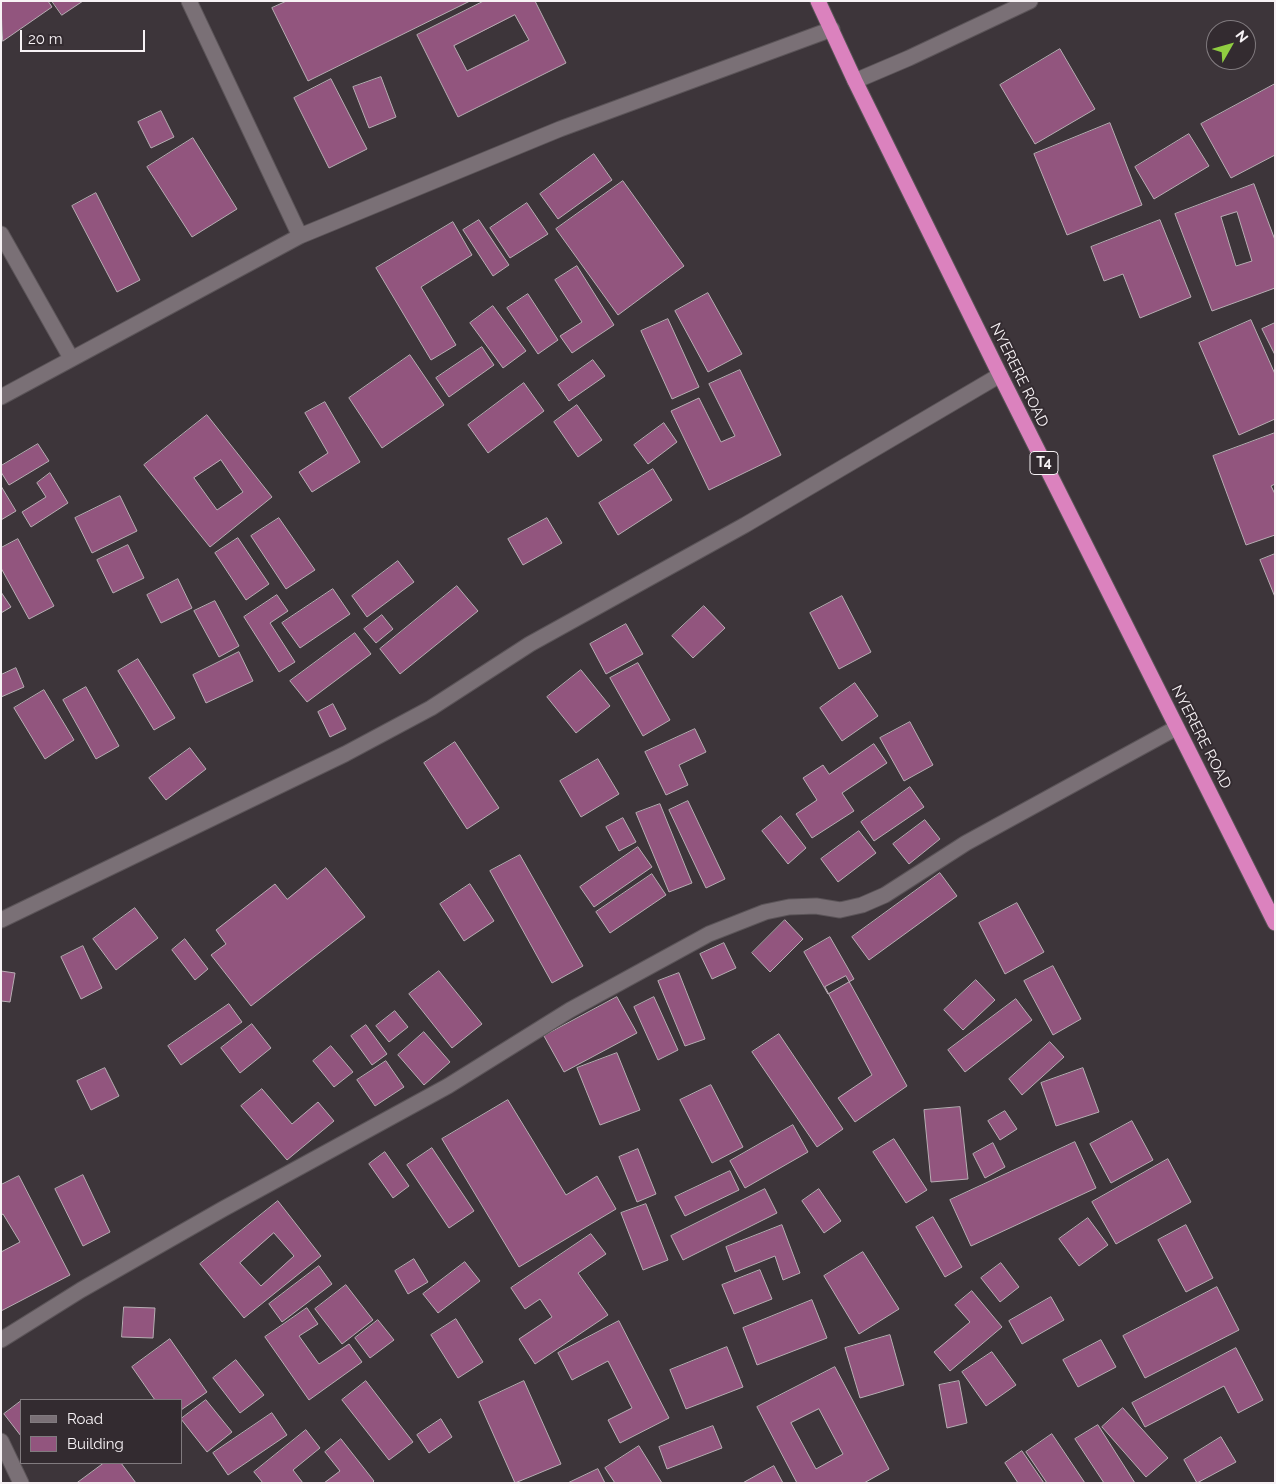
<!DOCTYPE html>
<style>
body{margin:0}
#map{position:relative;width:1276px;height:1484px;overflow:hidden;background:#3d353a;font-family:Raleway,sans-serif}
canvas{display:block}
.frame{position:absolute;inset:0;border:2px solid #f7f2f5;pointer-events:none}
.legend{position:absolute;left:20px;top:1399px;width:162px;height:65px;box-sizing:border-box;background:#332b30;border:1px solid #817b7f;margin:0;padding:6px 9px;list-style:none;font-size:15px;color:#f7f2f5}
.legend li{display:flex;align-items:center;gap:10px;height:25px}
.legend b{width:25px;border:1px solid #817b7f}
.north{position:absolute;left:1206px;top:20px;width:50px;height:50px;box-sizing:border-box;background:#332b30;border:1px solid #817b7f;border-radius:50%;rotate:52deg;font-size:14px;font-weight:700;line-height:20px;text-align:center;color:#f7f2f5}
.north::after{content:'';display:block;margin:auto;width:18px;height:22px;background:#90cd41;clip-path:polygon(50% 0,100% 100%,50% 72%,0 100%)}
.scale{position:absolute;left:20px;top:30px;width:125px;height:22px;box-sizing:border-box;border:2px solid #f7f2f5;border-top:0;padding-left:6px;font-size:15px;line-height:18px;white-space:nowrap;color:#f7f2f5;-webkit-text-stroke:4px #332b30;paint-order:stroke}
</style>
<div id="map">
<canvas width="1276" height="1484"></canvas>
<div class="frame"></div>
<ul class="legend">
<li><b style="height:6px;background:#7a7076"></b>Road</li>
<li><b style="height:14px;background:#92557e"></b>Building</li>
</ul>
<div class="north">N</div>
<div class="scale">20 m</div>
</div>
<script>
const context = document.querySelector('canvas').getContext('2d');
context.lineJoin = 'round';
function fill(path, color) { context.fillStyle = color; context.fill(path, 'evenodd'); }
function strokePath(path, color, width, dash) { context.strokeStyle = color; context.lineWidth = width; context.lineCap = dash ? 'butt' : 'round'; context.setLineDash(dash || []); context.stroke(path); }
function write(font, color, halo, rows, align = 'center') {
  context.font = font + ' Raleway,sans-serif'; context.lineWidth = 4; context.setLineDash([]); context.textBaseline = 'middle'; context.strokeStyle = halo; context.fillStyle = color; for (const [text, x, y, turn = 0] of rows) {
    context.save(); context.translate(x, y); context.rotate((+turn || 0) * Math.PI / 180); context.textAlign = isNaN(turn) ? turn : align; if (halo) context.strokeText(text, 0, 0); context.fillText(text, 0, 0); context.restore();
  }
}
const building = new Path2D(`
 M1,1H48L52,7L3,41Z
 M52,1H83L62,15Z
 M287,1H470L308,81L272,8Z
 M484,1H535L566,63L458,117L417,35ZM515,15L529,40L467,71L454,46Z
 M1060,49L1095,109L1035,144L1000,85Z
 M381,77L396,117L369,128L353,87Z
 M331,79L367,149L329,168L294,98Z
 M1275,84V155L1231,178L1201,124Z
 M161,111L174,137L151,148L138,122Z
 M1110,123L1142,205L1067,235L1034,154Z
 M1189,134L1209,166L1154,199L1135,167Z
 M193,138L237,209L192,237L147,167Z
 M594,154L612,180L558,219L540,194Z
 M623,181L684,266L618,315L556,229Z
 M1254,184L1275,240V288L1212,311L1175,214ZM1237,212L1252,261L1236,266L1221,217Z
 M96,193L140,280L117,292L72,206Z
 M527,203L548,234L510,258L490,228Z
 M479,220L509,265L493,276L463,230Z
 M1160,220L1191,297L1140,318L1123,274L1104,281L1091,247Z
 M453,222L472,255L421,287L456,345L431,360L376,268Z
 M577,266L614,325L572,353L560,336L582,322L555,280Z
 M708,293L742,354L708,372L675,311Z
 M528,294L558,340L538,354L507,308Z
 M493,306L526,351L503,368L470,323Z
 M668,319L699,387L672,399L641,331Z
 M1251,320L1275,374V419L1239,435L1199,343Z
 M1275,323V355L1262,329Z
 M482,347L494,365L449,397L436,378Z
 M410,355L444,405L382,448L349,398Z
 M593,360L605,376L569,401L558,385Z
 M740,370L781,455L709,490L671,411L699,398L721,442L735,436L709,384Z
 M524,383L544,411L488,453L468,425Z
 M325,402L360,462L312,492L299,472L328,453L305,413Z
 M577,405L602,440L578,457L554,422Z
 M207,415L272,497L210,547L144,465ZM221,460L243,492L217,510L194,478Z
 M664,423L677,442L648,464L634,445Z
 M1275,433V484L1271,486L1275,494V535L1246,545L1213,456Z
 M38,444L49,461L9,485L1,472V466Z
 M653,469L672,500L618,535L599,503Z
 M50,473L68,503L31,527L22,512L46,497L37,483Z
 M1,486L16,511L1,520Z
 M120,496L137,531L92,553L75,518Z
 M279,518L315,570L286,589L251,536Z
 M547,518L562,543L523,565L508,539Z
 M238,538L269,584L246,600L215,553Z
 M18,539L54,606L29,619L1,568V548Z
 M128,545L144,578L113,593L97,560Z
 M1275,554V597L1260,560Z
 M398,561L414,582L367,617L352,596Z
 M178,579L192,608L161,623L147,595Z
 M457,586L478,611L400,674L380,649Z
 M333,589L350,614L300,648L282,623Z
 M1,592L11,607L1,613Z
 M277,595L288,611L270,623L295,662L279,672L244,617Z
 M842,596L871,652L839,669L810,613Z
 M215,601L239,646L219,657L194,611Z
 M704,606L725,628L693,658L672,636Z
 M382,615L393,629L376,643L364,629Z
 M626,624L643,654L606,674L590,644Z
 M355,633L371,654L307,702L290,681Z
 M239,652L253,681L206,703L193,675Z
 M138,659L175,718L154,730L118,671Z
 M638,663L670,720L643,736L610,678Z
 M16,668L24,687L1,697V675Z
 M581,670L610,706L576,733L547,697Z
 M855,683L878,716L842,741L820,708Z
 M86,687L119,746L96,759L63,700Z
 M44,690L74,740L45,759L14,708Z
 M333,704L346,729L330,737L318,712Z
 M910,722L933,765L904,781L880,738Z
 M695,729L706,752L679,765L688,785L666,795L645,752Z
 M455,742L499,808L467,829L424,763Z
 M874,744L887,763L842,793L854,811L812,838L796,814L817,800L803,778L823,765L829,774Z
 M190,748L206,769L166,800L149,778Z
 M598,759L619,794L581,817L560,781Z
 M910,787L924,807L874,841L861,822Z
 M688,801L725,879L706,888L669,810Z
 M660,804L692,883L669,892L636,813Z
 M781,816L806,848L788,864L762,831Z
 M623,818L636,842L619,851L606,827Z
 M925,820L940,839L909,864L893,844Z
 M859,831L876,853L838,882L821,859Z
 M638,847L652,867L594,907L580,887Z
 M520,855L583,966L552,983L490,871Z
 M326,868L365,917L251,1006L211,955L226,944L216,930L275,884L287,899Z
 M940,873L957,896L869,960L852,937Z
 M652,874L666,895L610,933L596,912Z
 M470,884L494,921L464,941L440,904Z
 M1017,903L1044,952L1005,974L979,923Z
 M135,908L158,938L116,970L93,939Z
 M785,920L803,939L770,972L752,953Z
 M830,937L854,979L828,994L804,952Z
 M185,939L208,969L195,980L172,950Z
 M724,943L736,968L712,979L700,954Z
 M83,946L102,988L81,999L61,957Z
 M1053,966L1081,1019L1053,1035L1024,981Z
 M1,971L15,973L10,1002L1,1001Z
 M439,971L482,1024L452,1048L409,994Z
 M679,973L705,1039L685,1046L658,981Z
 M846,976L907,1086L855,1122L838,1098L872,1075L825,987Z
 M976,980L995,1000L963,1030L944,1010Z
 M617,997L637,1033L564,1072L544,1036Z
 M654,997L678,1050L658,1060L634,1007Z
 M1016,999L1032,1020L965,1072L948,1050Z
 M229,1004L242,1022L181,1065L168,1046Z
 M395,1011L408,1027L389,1042L376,1026Z
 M252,1024L271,1048L240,1073L221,1048Z
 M366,1025L387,1054L372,1065L351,1036Z
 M424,1032L450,1062L424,1085L398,1055Z
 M779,1034L843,1129L817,1147L752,1052Z
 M1050,1042L1064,1057L1022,1095L1009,1079Z
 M331,1046L353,1072L334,1087L313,1061Z
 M617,1053L640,1110L600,1125L577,1068Z
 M386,1061L404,1087L375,1106L357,1080Z
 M105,1068L119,1096L91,1110L77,1081Z
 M1083,1068L1099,1112L1056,1126L1041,1083Z
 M711,1085L743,1147L712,1163L680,1100Z
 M262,1089L292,1124L318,1102L334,1121L287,1160L241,1106Z
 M508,1100L566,1195L597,1176L616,1209L519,1267L442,1139Z
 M960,1107L968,1179L931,1182L924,1110Z
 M1005,1111L1017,1129L1000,1140L988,1121Z
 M1132,1121L1153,1160L1111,1183L1090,1144Z
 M793,1125L808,1152L745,1188L730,1161Z
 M894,1139L927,1190L906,1203L873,1152Z
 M1075,1142L1096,1188L971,1246L950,1200Z
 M993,1143L1005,1167L985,1178L973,1154Z
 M432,1148L474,1211L449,1228L407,1165Z
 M638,1149L656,1194L637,1202L619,1157Z
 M385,1152L409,1186L393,1198L369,1164Z
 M1168,1159L1191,1202L1116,1244L1092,1202Z
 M730,1171L739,1190L685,1216L675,1197Z
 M83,1175L110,1232L83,1246L55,1189Z
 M19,1176L70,1275L1,1311V1252L20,1242L3,1214L1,1215V1185Z
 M765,1189L777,1213L683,1260L671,1236Z
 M819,1189L841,1221L824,1233L802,1201Z
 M278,1201L321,1256L244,1318L200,1264ZM274,1233L294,1256L261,1286L240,1263Z
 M646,1204L668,1260L643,1270L621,1213Z
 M933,1217L962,1267L945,1277L916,1227Z
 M1088,1218L1108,1245L1079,1266L1059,1239Z
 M782,1225L800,1273L783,1280L775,1256L735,1272L726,1247Z
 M1186,1225L1213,1278L1186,1292L1158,1240Z
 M591,1234L606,1254L578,1273L608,1315L535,1364L519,1339L552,1317L540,1299L525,1309L511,1288Z
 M863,1252L899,1309L859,1334L824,1276Z
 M414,1259L428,1282L408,1294L395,1271Z
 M465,1262L480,1281L438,1313L423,1294Z
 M1001,1263L1019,1287L1000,1302L981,1278Z
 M319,1266L332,1284L282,1322L269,1304Z
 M760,1270L772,1299L734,1314L722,1285Z
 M346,1285L373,1320L342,1344L315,1309Z
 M1217,1287L1239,1330L1145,1378L1123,1336Z
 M972,1291L1002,1327L950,1371L934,1352L970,1322L955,1305Z
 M1051,1297L1064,1320L1022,1344L1009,1321Z
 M812,1300L827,1338L757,1365L743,1328Z
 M124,1307L155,1308L153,1338L122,1337Z
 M307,1308L318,1324L299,1336L319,1364L349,1344L362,1362L309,1400L265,1337Z
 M456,1319L483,1362L458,1378L431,1335Z
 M378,1320L394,1340L370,1358L355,1338Z
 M619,1321L669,1418L620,1443L608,1420L632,1408L608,1361L572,1380L558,1353Z
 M890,1335L904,1385L860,1398L845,1348Z
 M170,1339L207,1392L181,1410V1400H155L132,1367Z
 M1101,1340L1116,1367L1078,1387L1063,1360Z
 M727,1347L743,1387L686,1409L670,1370Z
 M1236,1348L1263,1400L1238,1413L1224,1386L1145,1427L1132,1403Z
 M992,1352L1016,1385L986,1406L962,1372Z
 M236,1360L264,1395L240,1413L213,1378Z
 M835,1367L889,1469L864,1483H797L757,1407ZM819,1409L843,1454L816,1469L791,1423Z
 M366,1381L413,1442L389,1460L342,1400Z
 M524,1381L561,1464L515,1483L479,1402Z
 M959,1381L967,1423L947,1428L939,1385Z
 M206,1400L232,1432L207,1452L181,1419Z
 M21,1401V1436L4,1414Z
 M1123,1408L1168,1458L1146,1477L1102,1427Z
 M272,1413L287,1435L228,1475L213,1453Z
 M441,1419L452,1437L429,1453L417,1435Z
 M1098,1425L1135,1483H1104L1075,1439Z
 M713,1426L722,1448L667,1469L659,1447Z
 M306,1430L320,1448L293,1470L303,1483H263L254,1472Z
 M1052,1434L1085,1483H1047L1026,1452Z
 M1221,1437L1236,1462L1197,1483L1184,1460Z
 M341,1439L374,1481L372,1483H324L340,1471L325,1452Z
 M639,1446L662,1483H615L605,1468Z
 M1022,1451L1044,1483H1018L1005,1463Z
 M104,1463H121L136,1483H77Z
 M774,1466L783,1483H743Z
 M598,1469L605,1483H568Z`);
fill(building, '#92557e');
strokePath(building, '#b7adb3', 1);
const street = new Path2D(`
 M189,1L300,236
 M855,81L909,58L1030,1
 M1,234L71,358
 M1,397L300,236L560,129L832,29
 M1,920L345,754L431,708L530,644L745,525L1000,375
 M1,1340L81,1290L223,1209L448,1086L570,1010L709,934L765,912L789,907L816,906L840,910L862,905L885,895L966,843L1176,728
 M1,1441L21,1483`);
const highway = new Path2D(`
 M818,1L855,81L1000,375L1275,923`);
strokePath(street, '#5b5458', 17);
strokePath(highway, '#5b5458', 17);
strokePath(street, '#7a7076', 15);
strokePath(highway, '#db82be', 15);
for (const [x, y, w] of [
 [1044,463,28]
]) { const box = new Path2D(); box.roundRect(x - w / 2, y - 11.5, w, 23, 4); context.fillStyle = '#332b30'; context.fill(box); strokePath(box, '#f7f2f5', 1); }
write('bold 14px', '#f7f2f5', null, [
 ["T4",1044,463]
]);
write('15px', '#f7f2f5', '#332b30', [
 ["NYERERE ROAD",1019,375,64],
 ["NYERERE ROAD",1201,737,63]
]);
</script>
